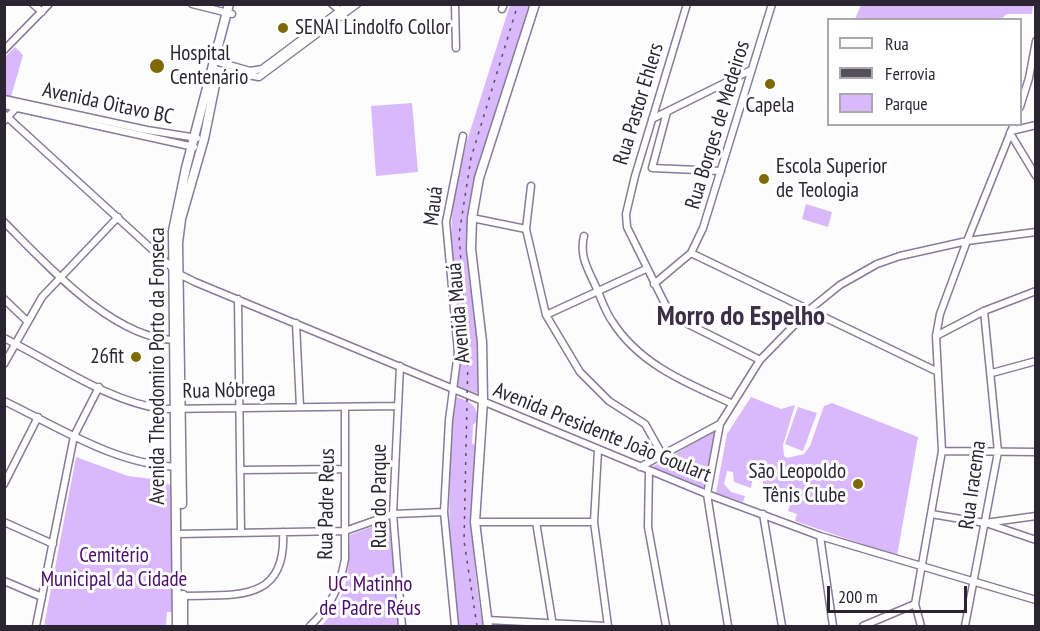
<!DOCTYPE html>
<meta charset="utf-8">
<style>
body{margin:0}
#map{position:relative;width:1040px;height:631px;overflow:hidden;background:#fcfcfc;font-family:"PT Sans Narrow",sans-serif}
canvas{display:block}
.frame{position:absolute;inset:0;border:6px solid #2b2531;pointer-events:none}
.legend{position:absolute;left:827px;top:18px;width:195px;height:108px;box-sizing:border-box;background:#fff;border:2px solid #aaa8ad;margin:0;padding:8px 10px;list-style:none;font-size:18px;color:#2b2531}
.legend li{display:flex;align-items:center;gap:12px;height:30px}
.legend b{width:30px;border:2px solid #aaa8ad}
.scale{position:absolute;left:827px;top:586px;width:140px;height:27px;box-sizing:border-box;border:3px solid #2b2531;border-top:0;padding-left:8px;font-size:18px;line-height:21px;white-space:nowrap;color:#2b2531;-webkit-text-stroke:4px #fff;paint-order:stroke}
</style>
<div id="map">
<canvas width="1040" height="631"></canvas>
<div class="frame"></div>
<ul class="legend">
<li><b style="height:8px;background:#fff"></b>Rua</li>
<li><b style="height:8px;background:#55505a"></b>Ferrovia</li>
<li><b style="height:16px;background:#d9b8fc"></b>Parque</li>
</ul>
<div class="scale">200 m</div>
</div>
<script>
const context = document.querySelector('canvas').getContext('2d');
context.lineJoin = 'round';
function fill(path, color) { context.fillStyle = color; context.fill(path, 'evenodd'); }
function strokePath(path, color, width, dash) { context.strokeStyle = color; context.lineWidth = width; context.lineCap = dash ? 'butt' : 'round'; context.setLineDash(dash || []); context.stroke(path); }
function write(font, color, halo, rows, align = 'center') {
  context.font = font + ' "PT Sans Narrow",sans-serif'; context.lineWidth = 6; context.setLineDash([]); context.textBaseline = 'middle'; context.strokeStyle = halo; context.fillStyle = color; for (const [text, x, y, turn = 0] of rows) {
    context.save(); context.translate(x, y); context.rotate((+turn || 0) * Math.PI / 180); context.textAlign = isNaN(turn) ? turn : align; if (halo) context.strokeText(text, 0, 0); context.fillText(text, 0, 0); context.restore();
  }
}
fill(new Path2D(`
 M510,5H530L473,184L468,241L478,342L479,390L476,393L457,386L462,353L451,236L453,199L467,141Z
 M861,5V4L1033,5L1032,14H1007L1001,19H855Z
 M15,47L23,55L11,97L5,96V57Z
 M412,103L418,172L376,176L371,106Z
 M806,204L832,212L828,227L802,219Z
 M455,397C469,400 479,406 477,421L473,425L472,443L477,447C470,512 472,561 483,626H458C446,550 448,474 455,397Z
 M751,397L781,409L795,405L783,445L784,456L787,458L804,454L810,446L824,406L832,403L918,437L897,556L795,521L797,514L788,511L793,494L763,484V469L754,468L751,488L734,482L733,472L727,471L724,484L731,492L745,496L743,502L716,493L727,434Z
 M798,407L817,413L803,451L785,444Z
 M715,431L704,488L652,467Z
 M76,457L128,476L161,480L172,486V612H167L166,626H44Z
 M389,520L399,626H321C348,600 349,570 350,535Z`), '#d9b8fc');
const minor = new Path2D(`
 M33,4L42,12
 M192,4L232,14
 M332,4L342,12
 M455,4L456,48
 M687,4L635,176L626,214L627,227L665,304L680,320L760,360
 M502,9L504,4
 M4,50L49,4
 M215,61L250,71L262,69L349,4
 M213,69L259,77L357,4
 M4,99L147,130L197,138
 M4,105L194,147
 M1020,107L1029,78L1036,41
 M667,112L652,168L721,171
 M4,114L179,274L195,282L707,494L820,536L1036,600
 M652,119L751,70
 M4,121L17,107
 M1011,131L1036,125
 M1010,133L1036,176
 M531,186L526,229L546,315L580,372L609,401L645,424L663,456
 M472,218L526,229
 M4,222C46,264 114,340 176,340
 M584,236C579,256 588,269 596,287C601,298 605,311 612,321C639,364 686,383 731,403
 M691,253L936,371
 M654,284L691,253L703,228L772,4
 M4,299L27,321
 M238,299L241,533
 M546,315L646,269
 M296,323L300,407
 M936,336L984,311L1036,291
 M4,338C53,362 110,403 164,409L397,406
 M4,364L42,297L118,217
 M400,366L393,514L402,626
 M992,373L1036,361
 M4,401C60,428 116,465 179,467
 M720,424L707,494L728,626
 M598,450L594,522L608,626
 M942,451L1036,452
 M640,467L720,424L760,360L809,310L840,285L877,264L900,256L967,241L1036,232
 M240,470L344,469
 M649,471L648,527L666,626
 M4,484L38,417
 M763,514L782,626
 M931,514L985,523L1036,516
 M4,522L53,544
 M475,522H594
 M536,522L553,626
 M986,523L1036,540
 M177,534L345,531L393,514L444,512
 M820,536L833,626
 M4,581L42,597
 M180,596C232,594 287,605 283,532
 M487,620L606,626
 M36,626L74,436L99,387
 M310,626C331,606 340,587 345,559V407
 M455,626L444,512L449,420L458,352L446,222L463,136
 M863,626L915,604
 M921,626L915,604L942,451L936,336L940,314L967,241L1014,124
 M965,626L998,452L984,311`);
const major = new Path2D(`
 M182,504L178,243L181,219L204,139L217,75
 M183,595V626
 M177,626L173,231L186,168L229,4
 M488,626L475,522L483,401L482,342L471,249L472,218L479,178L535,4`);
strokePath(minor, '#887b97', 9);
strokePath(major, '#887b97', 11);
strokePath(minor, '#fff', 6);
strokePath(major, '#fff', 8);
strokePath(new Path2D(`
 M477,626L464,541L468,357L459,235L471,158L518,4`), '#55505a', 1.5, [3, 6]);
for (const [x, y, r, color] of [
 [283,28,6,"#7e6a01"],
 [157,66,8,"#7e6a01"],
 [770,84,6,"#7e6a01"],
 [764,179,6,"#7e6a01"],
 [136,357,6,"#7e6a01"],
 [858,484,6,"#7e6a01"]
]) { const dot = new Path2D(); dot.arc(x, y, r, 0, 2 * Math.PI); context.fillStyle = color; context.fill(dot); strokePath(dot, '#fff', 2); }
write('21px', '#2b2531', '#fff', [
 ["SENAI Lindolfo Collor",295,28],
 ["Hospital",170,54],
 ["Centenário",170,78],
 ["Capela",770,106,"center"],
 ["Escola Superior",776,167],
 ["de Teologia",776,191],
 ["26fit",124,357,"right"],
 ["São Leopoldo",846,472,"right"],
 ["Tênis Clube",846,496,"right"]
], 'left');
write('21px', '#2b2531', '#fff', [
 ["Avenida Oitavo BC",108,104,12],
 ["Rua Pastor Ehlers",639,104,-73],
 ["Rua Borges de Medeiros",718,125,-73],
 ["Mauá",434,206,-83],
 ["Avenida Mauá",459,313,-95],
 ["Avenida Theodomiro Porto da Fonseca",158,366,-90],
 ["Rua Nóbrega",229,391,-1],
 ["Avenida Presidente João Goulart",602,433,22],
 ["Rua Iracema",973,485,-82],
 ["Rua do Parque",380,496,-90],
 ["Rua Padre Reus",327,504,-89]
]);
write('21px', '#490c72', '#fff', [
 ["Cemitério",114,556],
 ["Municipal da Cidade",114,580],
 ["UC Matinho",370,585],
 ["de Padre Réus",370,609]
]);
write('bold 27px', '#3c3049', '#fff', [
 ["Morro do Espelho",741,317]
]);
</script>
